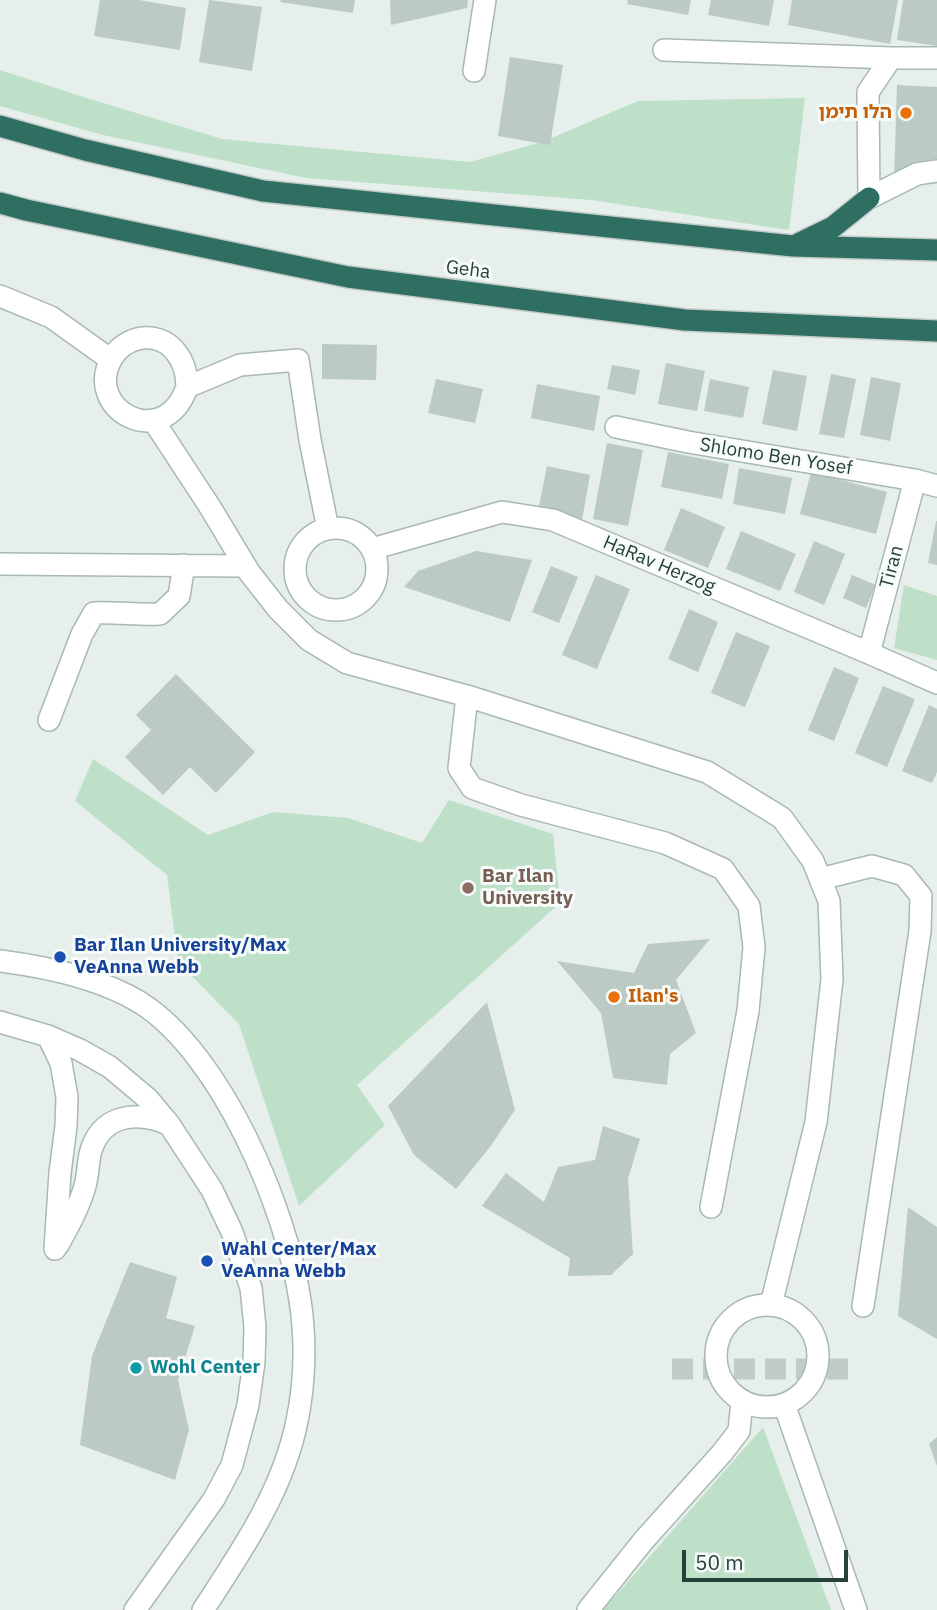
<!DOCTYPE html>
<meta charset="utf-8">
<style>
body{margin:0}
#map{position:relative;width:937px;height:1610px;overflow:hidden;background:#e6efeb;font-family:"IBM Plex Sans",sans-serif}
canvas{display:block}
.scale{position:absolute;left:682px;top:1550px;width:166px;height:32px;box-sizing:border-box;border:4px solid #24423a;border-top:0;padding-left:9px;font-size:21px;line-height:24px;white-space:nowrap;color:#24423a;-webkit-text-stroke:5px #f7fbf9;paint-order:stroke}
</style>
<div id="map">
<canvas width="937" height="1610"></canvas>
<div class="scale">50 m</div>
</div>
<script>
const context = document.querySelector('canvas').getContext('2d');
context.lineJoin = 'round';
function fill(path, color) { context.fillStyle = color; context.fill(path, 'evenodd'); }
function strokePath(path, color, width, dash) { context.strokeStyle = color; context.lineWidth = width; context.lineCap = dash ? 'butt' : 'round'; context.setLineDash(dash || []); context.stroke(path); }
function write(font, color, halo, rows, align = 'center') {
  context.font = font + ' "IBM Plex Sans","Noto Sans Hebrew",sans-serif'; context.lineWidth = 6; context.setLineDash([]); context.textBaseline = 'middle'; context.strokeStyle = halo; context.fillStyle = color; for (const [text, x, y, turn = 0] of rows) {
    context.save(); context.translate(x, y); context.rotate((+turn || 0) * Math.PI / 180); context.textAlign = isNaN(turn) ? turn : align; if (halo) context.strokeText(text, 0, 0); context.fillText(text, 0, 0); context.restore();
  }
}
fill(new Path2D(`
 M0,70L90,99L222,139L470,162L542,142L638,101L805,98L789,230L591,200L306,178L103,135L0,106Z
 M904,585L937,596V660L894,648Z
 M93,759L208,835L273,812L348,818L422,843L449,800L553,834L560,903L357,1085L385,1125L299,1206L239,1024L178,962L167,875L75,801Z
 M763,1427L831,1610H603Z`), '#bfe0c8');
fill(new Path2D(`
 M100,0H139L186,8L180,50L94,36Z
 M209,0L262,7L252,71L199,62Z
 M281,0H355L353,13L280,2Z
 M390,0H468L467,8L391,25Z
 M628,0H691L688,15L627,4Z
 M711,0H774L769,26L708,15Z
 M792,0H898L890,44L788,25Z
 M903,0H937V46L897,40Z
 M510,57L563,65L550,145L498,136Z
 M897,85L937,87V182L894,180Z
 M322,344L377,345L376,380L322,379Z
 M666,363L705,371L697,411L658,404Z
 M612,365L640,370L635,395L607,389Z
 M773,370L807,376L797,431L762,424Z
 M831,374L856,379L844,438L819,434Z
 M871,377L901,383L890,441L860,435Z
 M436,379L483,389L475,423L428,413Z
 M710,379L749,387L743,418L704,411Z
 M537,384L600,396L594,431L531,418Z
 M607,443L643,450L628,526L593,519Z
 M668,452L729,464L722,499L661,487Z
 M547,466L590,475L582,520L538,511Z
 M739,468L792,478L785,514L733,504Z
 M811,472L887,492L876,534L800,514Z
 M681,508L725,527L708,568L664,550Z
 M936,521H937V565L928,563Z
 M741,531L796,554L780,591L726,569Z
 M814,541L845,554L824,605L794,592Z
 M476,551L532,560L510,622L404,587L418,571Z
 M551,566L578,577L559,623L532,612Z
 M596,575L630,589L597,669L562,655Z
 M852,575L876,585L866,608L843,598Z
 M689,609L718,622L698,672L668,659Z
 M736,632L770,646L745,707L711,693Z
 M834,667L859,678L834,741L808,730Z
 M176,674L255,752L216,793L190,767L163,795L125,757L151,730L136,715Z
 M883,686L915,699L887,767L855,753Z
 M929,705L937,709V772L932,783L902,771Z
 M710,939L676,980L696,1033L670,1054L667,1085L613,1078L601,1013L557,961L634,973L648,944Z
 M487,1002L515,1110L490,1147L456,1189L414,1155L388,1106Z
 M603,1126L640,1139L628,1179L633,1254L611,1275L568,1276L570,1258L482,1206L506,1173L544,1202L558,1167L595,1160Z
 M908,1207L937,1227V1339L898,1316Z
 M130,1262L177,1277L166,1318L195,1326L178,1380L189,1430L175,1480L80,1445L92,1356Z
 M937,1437V1466L929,1444Z`), '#bbcac4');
strokePath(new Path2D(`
 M672,1369H851`), '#bfccc8', 21, [21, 10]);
const minor = new Path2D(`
 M664,50L891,58H937
 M891,58L868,92L869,198L917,174L937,171
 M474,71L485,0
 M0,296L51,317L111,360
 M187,387C187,359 169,332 137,339C127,342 117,349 112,358C82,409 164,454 187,387L240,365L298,360L310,440L328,529
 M153,420L210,507L249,572L278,609L309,640L347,663L467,696L707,772L782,818L813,861L829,901L832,979L816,1122L771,1305
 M616,427L688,442L915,480L937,486
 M295 569a41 41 0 1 1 82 0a41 41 0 1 1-82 0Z
 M372,549L502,512L553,520L869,653L937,683
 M0,564L245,566
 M869,653L915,480
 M467,696L459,768L472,788L521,805L665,843L723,869L749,906L754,947L748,1011L711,1207
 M49,720L82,634L94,613C116,612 138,615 160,614L179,596L184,565
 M820,879L872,866L904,875L921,896L920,931L863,1306
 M0,961C47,967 100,978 141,1003C222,1055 286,1208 300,1300C306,1339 305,1383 297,1421C283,1491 241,1552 203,1610
 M0,1022L48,1036L80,1050L110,1067L148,1099L169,1124L212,1190L232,1232L251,1288L255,1327L254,1362L248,1405L232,1465L214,1499L135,1610
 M48,1036L61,1063L67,1097L66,1126L60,1173L55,1249
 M58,1245C69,1225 79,1207 85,1186C88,1175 88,1164 90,1154C100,1115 135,1110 168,1124
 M716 1356a51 51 0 1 1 102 0a51 51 0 1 1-102 0Z
 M784,1404L856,1610
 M588,1610L644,1540L722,1453L739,1431L742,1401`);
const highway = new Path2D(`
 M0,126L85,150L263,191L793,246L937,250
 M0,203L26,210L348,277L685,320L937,331
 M798,244L833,227L869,198`);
strokePath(minor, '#a8b8b2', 24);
strokePath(highway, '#c2cac8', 24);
strokePath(minor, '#fff', 21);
strokePath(highway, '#2f6f62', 21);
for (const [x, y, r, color] of [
 [906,113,7,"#e8710a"],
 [468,888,7,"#8d6e63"],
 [60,957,7,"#1a4fb4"],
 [614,997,7,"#e8710a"],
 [207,1261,7,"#1a4fb4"],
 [136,1368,7,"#0f9aa8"]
]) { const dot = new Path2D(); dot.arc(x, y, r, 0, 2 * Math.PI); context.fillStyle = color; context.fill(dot); strokePath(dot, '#f7fbf9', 2.5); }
write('bold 19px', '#c56008', '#f7fbf9', [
 ["הלו תימן",892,113],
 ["Ilan's",628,997,"left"]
], 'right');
write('19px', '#24423a', '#f7fbf9', [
 ["Geha",468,270,7],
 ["Shlomo Ben Yosef",776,457,9],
 ["HaRav Herzog",659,565,23],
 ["Tiran",892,567,-75]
]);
write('bold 19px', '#785e54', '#f7fbf9', [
 ["Bar Ilan",482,877],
 ["University",482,899]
], 'left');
write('bold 19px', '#164399', '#f7fbf9', [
 ["Bar Ilan University/Max",74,946],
 ["VeAnna Webb",74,968],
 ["Wahl Center/Max",221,1250],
 ["VeAnna Webb",221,1272]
], 'left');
write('bold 19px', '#0d838f', '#f7fbf9', [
 ["Wohl Center",150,1368]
], 'left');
</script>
